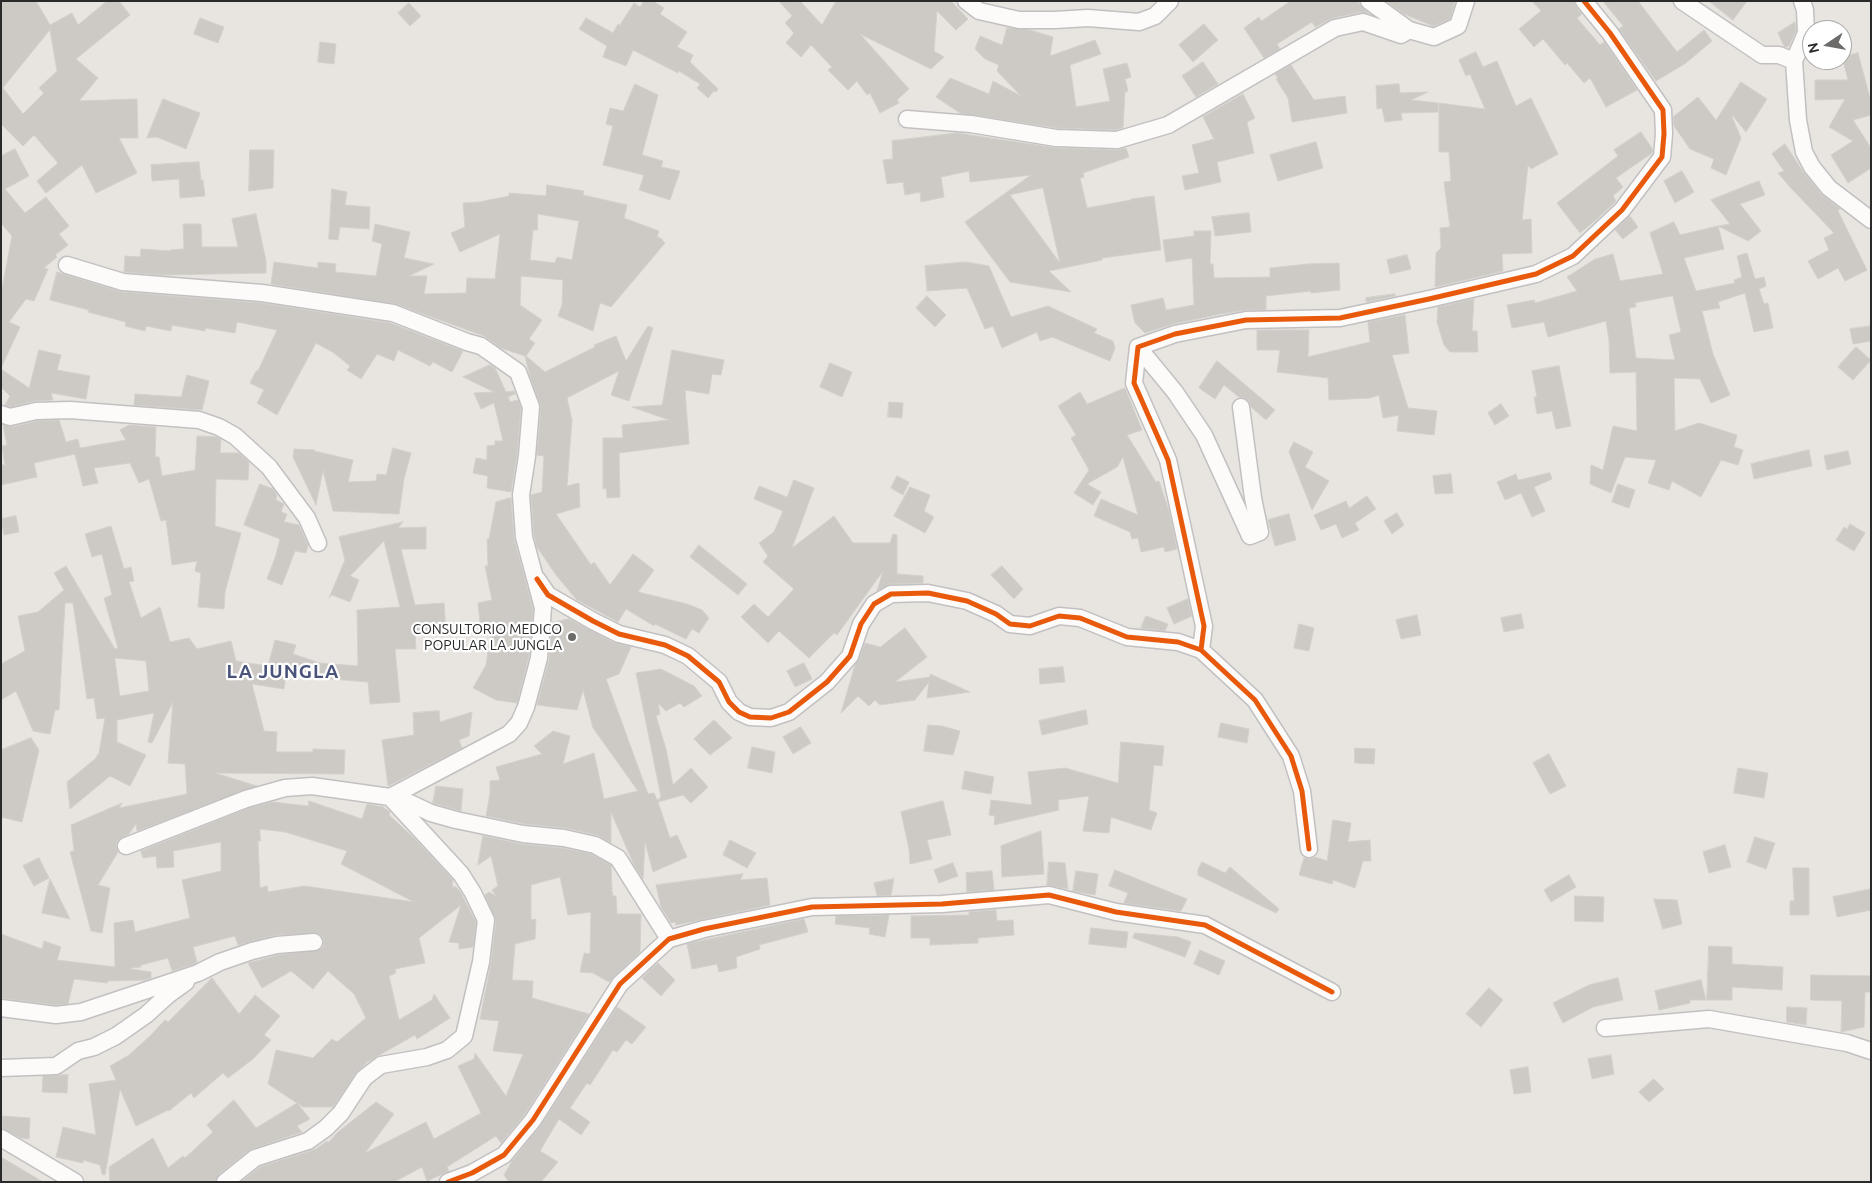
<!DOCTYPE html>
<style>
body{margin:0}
#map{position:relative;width:1872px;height:1183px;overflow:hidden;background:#e8e4e0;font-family:Ubuntu,sans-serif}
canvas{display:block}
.frame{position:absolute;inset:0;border:2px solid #2a2a2a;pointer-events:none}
.north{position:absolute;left:1802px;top:20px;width:50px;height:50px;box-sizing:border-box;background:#fff;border:1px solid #aaa;border-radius:50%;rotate:258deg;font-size:14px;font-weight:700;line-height:20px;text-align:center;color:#2a2a2a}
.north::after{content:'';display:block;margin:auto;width:18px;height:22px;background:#6c6b6a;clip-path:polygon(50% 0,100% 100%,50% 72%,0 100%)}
</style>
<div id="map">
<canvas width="1872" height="1183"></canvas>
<div class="frame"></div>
<div class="north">N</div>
</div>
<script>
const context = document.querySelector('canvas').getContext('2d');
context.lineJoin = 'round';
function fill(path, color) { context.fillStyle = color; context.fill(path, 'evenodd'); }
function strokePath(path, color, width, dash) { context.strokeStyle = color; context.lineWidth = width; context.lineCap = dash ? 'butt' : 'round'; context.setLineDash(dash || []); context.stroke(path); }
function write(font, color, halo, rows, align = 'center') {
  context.font = font + ' Ubuntu,sans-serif'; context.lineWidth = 4.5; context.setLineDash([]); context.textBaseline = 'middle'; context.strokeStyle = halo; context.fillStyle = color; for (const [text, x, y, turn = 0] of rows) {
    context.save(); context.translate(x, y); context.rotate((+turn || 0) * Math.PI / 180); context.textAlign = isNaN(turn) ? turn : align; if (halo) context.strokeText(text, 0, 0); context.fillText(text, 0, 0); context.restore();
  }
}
const building = new Path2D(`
 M1,1H36L50,25L72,13L78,25L107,1H119L130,15L76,59L98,78L79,101L137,99L138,138H119L137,173L96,193L82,165L46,193L37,181L58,163L34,135L23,146L1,124ZM50,30L57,71L39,88L44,93L23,114L3,88Z
 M644,1H653L664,8L660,14L687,32L677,47L693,55L690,62L718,89L716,92L714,91L708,98L697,88L700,84L679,71L678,73L633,50L626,66L603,57L607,46L579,29L586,18L613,33L618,24L620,25L634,3L640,7Z
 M779,1H800L822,25L836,1H951L968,19L956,30L937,11L934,51L944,57L931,69L860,34L909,89L897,100L899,103L880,113L870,93L867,95L857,81L848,90L828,70L832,67L811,45L801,57L786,43L794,33L785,23L792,16Z
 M1291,1H1357L1369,14L1361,12L1333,18L1315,27L1312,22L1277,44L1280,49L1264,58L1244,28L1259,17L1261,21Z
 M1386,1H1455L1450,19L1433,26L1404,14Z
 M1532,1H1574L1576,7L1582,14L1577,18L1600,45L1604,42L1637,90L1606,107L1590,78L1584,83L1567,63L1565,65L1543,39L1534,47L1519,29L1541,11Z
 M1603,1H1638L1677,52L1704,30L1712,41L1686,63L1656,81L1619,29L1623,26Z
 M1709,1H1747L1733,20Z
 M409,3L421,16L410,26L398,13Z
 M200,18L224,27L218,43L194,34Z
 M1795,22L1796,31L1789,46L1787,47L1784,46L1778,33Z
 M1204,24L1218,40L1193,62L1179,45Z
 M1007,28L1030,30L1053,37L1050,56L1095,40L1101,54L1070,65L1076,107L1110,101L1103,69L1127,63L1131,77L1125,79L1128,91L1125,92L1123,128L1116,130L1057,128L960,113L936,97L950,78L989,94L993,81L1021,96L997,71L999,65L985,59L975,49L980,36L1002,45Z
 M320,42L336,44L334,64L318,62Z
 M1476,52L1483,67L1497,61L1516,106L1531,98L1558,154L1531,169L1528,165L1522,220L1531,219L1532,253L1502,254L1503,271L1435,287L1436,253L1441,248L1440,228L1450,227L1444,182L1451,181L1449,152H1439V103L1485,109L1470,74L1466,76L1459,60Z
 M1858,53L1871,102V115L1853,120L1871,148V168L1848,183L1831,155L1853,141L1829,127L1845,99L1815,100V80H1848L1842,57Z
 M1203,62L1218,84L1196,97L1182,76Z
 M1291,65L1314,100L1345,96L1347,113L1292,122L1288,98L1276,79L1278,78L1275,74Z
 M1741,82L1767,99L1746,132L1733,116L1732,117L1741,138L1726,175L1711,168L1714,159L1690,149L1674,126L1673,117L1698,97L1716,120Z
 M635,84L658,95L642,155L663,161L661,167L680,171L670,200L639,190L644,175L603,165L613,126L606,124L610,108L623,111Z
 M1399,84L1400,93L1428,92L1411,100L1438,103V112L1401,113L1402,120L1385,122L1382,108L1377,109L1376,86Z
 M1243,94L1255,118L1247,122L1254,153L1217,162L1221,182L1185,190L1182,176L1199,173L1192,145L1214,139L1203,117Z
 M163,99L200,113L186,149L157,137L147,138Z
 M1641,132L1653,150L1652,153L1616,178L1623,187L1613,196L1616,201L1597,219L1580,233L1557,203L1618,156L1614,150Z
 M957,133L1056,148L1117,150L1126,148L1129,157L1083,173L1084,177L1080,178L1087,208L1131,200V199L1154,196L1161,250L1102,258V260L1049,271L1071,292L1010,282L965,222L1031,175L970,182L969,171L941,177L944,197L921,202L920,192L905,195L903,182L887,184L883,160L893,159L892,141ZM1043,188L1060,263L1010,195Z
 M1316,142L1323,168L1278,181L1270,155Z
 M1785,144L1804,173L1821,194L1840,209L1838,211L1867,270L1845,281L1838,268L1818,279L1808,261L1829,250L1824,238L1834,233L1790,187L1778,173L1784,171L1772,154Z
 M15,149L29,176L5,189L25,213L46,197L69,226L59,234L68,245L55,255L57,257L44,268L48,269L34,301L26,299L9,322L20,327L1,368V294L12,236L1,223V156Z
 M250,150H274L273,188L249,191Z
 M199,162L201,180H203L205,196L180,198L179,179L152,181L151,165Z
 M1682,171L1694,192L1675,203L1664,181Z
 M1759,181L1765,195L1740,204L1761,231L1748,241L1718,226L1730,224L1711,200Z
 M547,185L584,191L583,195L627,205L624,218L659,231L657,237L662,239V240L665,243L611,307L600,303L593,331L558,316L562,305L563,280L521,276L520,305L542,320L529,339L535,343L526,356L545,372L595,347L594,345L616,336L626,361L648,326L653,328L629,401L611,395L619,371L567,398L572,420L567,486L579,483L580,507L556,514L591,565L594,562L610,585L633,554L654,570L638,592L687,604L702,610L709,618L699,633L692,629L686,639L655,624L654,626L626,609L618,622L577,600L556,575L537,547L534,535L531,495L542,492L544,456L537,455L541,407L529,373L525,356L501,348L484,336L396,304L271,284L274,262L318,268V262L336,264L335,272L376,276L382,244L372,241L375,224L410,232L404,258L434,264L409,276H427L424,294L466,293L467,278L495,279L500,234L460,252L451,233L465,227L463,203L479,202L509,196V193L546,196ZM538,214L579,221L572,260L557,257L555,263L530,260L533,230H537Z
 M332,189L347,192L345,205L370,207L369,229L340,227L338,240L329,239Z
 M1249,213L1251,232L1215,236L1212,217Z
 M256,214L266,261V273L162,275L124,272L125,256L140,257L141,249L171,251L170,250L184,249L183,224H201L202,247H238L232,219Z
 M1630,216L1638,227L1623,239L1615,230Z
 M1674,222L1680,235L1718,226L1724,249L1684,258L1696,291L1735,283L1734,280L1742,277L1737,256L1747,253L1755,279L1764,277L1766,286L1759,289L1764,304L1768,303L1773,328L1754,332L1745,293L1718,302L1720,308L1702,311L1713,354L1730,395L1711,403L1700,379L1674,378L1675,431L1699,423L1737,435L1734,447L1743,450L1738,465L1721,460L1701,497L1672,481L1669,490L1648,483L1656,460L1625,457L1611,493L1590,484L1591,465L1603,470L1613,426L1637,431L1636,372L1610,373L1609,340L1606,321L1548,337L1544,322L1512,328L1507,305L1534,300L1535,303L1577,291L1567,277L1595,259L1613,254L1620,281L1663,274L1650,233ZM1673,296L1681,332L1669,335L1675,360L1636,358L1629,308L1636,307L1635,303Z
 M1194,231H1211L1210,264H1213L1214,278L1270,277V268L1308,264L1339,263L1340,290L1311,293V291L1266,296V310H1246L1221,314L1173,324L1145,333L1135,323L1131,305L1163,298L1166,310L1194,305L1192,258L1166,262L1163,240L1194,236Z
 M1407,255L1411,269L1390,274L1387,260Z
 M966,262L989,266L1011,317L1048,306L1097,329L1094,333L1113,341L1115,348L1110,361L1052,337L1040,341L1037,332L1002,348L993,326L985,329L967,288L927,291L925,266Z
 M57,272L122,292L261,303L390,323L463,351L452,372L433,362L430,366L398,350L394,361L377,354L361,379L347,370L350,366L334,353L316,343L277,415L257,403L264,390L250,383L256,371H258L277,330L237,322L235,333L205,328V331L172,325L171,331L146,326L145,331L125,326L126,322L88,312L89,310L50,300Z
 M1395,294V296L1366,302V298Z
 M927,296L946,315L935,327L916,308Z
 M1474,299L1472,331H1477L1478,352H1450L1444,345L1437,322L1438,307Z
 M1405,315L1409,353L1392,355L1408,408L1437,411L1434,435L1397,431L1399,415L1383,418L1379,395L1370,398L1329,400L1328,378L1277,372L1280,350H1257V330H1309L1308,357L1370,342L1368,322Z
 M1871,326V341L1853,344L1850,329Z
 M1856,347L1871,360L1853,380L1838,367Z
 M39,350L61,355L57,370L90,376L86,399L51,393L53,400L34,401L10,407L5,405L10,396L1,387V369L29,388Z
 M672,350L724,360L721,375L712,374L709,394L685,390L689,444L619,453L620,497L607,498L606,488L603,489V438H623L622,425L669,420L632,407L662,405Z
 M1217,361L1275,410L1266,420L1251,407L1249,401L1244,398L1239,397L1224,385L1215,399L1199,388Z
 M830,363L852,372L842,397L820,387Z
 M490,365L495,368L506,392L514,391L515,394L508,397L510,402L518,400L521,408L517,455L511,492L487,488L488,476L473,473L476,458L487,460V446L495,445V441H503L494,403L481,409L474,393L494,392L463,377Z
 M1559,366L1571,426L1556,429L1552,411L1537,414L1534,397H1537L1532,371Z
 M187,375L209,381L202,410L134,405L135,394L181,397Z
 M1125,388L1142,430L1127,435L1156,482L1159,481L1169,511L1177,549L1165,552L1164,547L1141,552L1138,538L1132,539L1130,532L1094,516L1101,499L1138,515L1123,457L1117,467L1087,484L1101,492L1093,505L1074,493L1089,470L1071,438L1076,435L1058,406L1080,392L1087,404Z
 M889,402L903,403L902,418L888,417Z
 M1501,404L1509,416L1495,425L1488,413Z
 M59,420L66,442L78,439L80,448L126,440L120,430L129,425L156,427L155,457H159L162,476L195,470L197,436L217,437L221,439L220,453H239L249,462L248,480L216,479L215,526L241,533L225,592L224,609L198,607L201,573L195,571L197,561L172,565L166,520L161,521L149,479L139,483L130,463L94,468L98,483L83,486L75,454L34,463L37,477L1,485V465H5L2,446L7,445L3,425L12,427L37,421Z
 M1294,442L1313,452L1305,467L1329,481L1312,510L1289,452Z
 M393,448L411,453L404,479L399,514L333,511L323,470L316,505L293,457L294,449L315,450L314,451L353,460L348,482L376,481L377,474L386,475Z
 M1809,450L1812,466L1754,479L1751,464Z
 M1848,451L1851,464L1827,470L1824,456Z
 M1550,473L1552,479L1534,487L1545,511L1532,517L1521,493L1505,500L1497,482L1516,474L1518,480Z
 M1451,474L1453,493L1435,494L1433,476Z
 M897,476L909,482L903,495L891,488Z
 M794,480L814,488L792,548L834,516L853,543H890L893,534L897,535V574L923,576V583L890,584L877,591L883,571L837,635L834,633L809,658L779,631L768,643L741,617L754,604L768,617L794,589L763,562L768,556L759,543L774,532L783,511L754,499L759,486L787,497Z
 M260,484L273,489L277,495L276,500L284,504L281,512L287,514L284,522L299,525L308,545L306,553L295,551L282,585L267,579L276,555L280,539L244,525Z
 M1618,484L1635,490L1629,508L1612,502Z
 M910,487L930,495L924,511L934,517L925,533L894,516Z
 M1367,496L1376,509L1355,523L1359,530L1342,538L1336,524L1321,530L1314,515L1346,501L1349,508Z
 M511,498L514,539L533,609L529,656L517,703L496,700L473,688L486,665L491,630L481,632L478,603L492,600L485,566H488L487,539H489L496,502Z
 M1397,513L1404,525L1392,534L1384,521Z
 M1289,514L1296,540L1275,546L1268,520Z
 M16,516L19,532L4,535L1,519Z
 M403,522L398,528L426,527V549H401L415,605L444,603L446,631L415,632L416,649H395L400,702L370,704L368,682L319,678L287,666L284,689L252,684L264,731L277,732L276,752H313V749L345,750L344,774L215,773L257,786L137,831L136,824L129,834L118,840L116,845L118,852L98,885L110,888L102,933L91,931L70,852L74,851L71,825L122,803L119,808L187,794L185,764L168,763L173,702L152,743L148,742L154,713L117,720V742L146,755L130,786L110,776L70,809L67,782L95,759L99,753L105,718L97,719L94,698L87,699L73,603H65L59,710H55L50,734L33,731L16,691L1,700V664L25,651L18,616L38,612L64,590L54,573L66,566L115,649L118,648L104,598L112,595L102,554L92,557L85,534L111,526L124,569L131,567L134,581L129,582L141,618L160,607L170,642L189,638L197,649L231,641L236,661L268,666L275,640L296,645L293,654L320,663L358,666L357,610L400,607L384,541L350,576L359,580L350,602L332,595L329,598L345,560L339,537ZM115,658L146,661L149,691L120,696Z
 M1850,524L1865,533L1854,551L1836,540L1844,527L1847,529Z
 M699,545L747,584L738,595L690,557Z
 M1002,566L1023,589L1014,599L991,575Z
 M1188,599L1192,616L1174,624L1167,608Z
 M1521,614L1524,628L1504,632L1501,618Z
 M1417,615L1421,635L1401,639L1396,620Z
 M1146,616L1168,624L1165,631L1141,628Z
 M569,619L615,643L631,647L619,674L606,679L648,794L654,793L657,800L661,797L636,673L661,669L694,686L702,696L684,707L680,703L666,711L658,703L660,714L656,716L666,749L673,785L691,768L708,787L691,803L683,795L658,802L670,838L677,835L687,857L653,872L645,842L643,879L634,865L611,812V843L597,835L566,828L525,824L486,816L490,793V781L500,780L496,767L542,754L534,746L553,731L570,736L563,764L594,753L604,799L638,791L593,728L583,690L577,710L537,705L549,660L552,623Z
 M1299,624L1314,628L1309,651L1294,648Z
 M905,628L927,657L895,682L930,677V674L970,692L927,698L929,682L915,700L880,705L875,700L869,706L858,696L841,713L855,665L859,659L865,643L880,647Z
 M804,663L812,679L795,687L787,671Z
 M1063,667L1065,682L1040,684L1039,669Z
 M1086,710L1088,724L1042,735L1039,721Z
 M439,711L440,722L472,712L469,736L459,740L462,748L388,786L382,740L414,735L413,713Z
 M714,720L732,738L710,755L694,739Z
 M1221,723L1249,729L1247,743L1218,737Z
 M928,725L942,726L960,731L953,755L924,751Z
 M801,727L811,743L793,754L783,737Z
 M31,738L39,750L22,822L1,817V750Z
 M1121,742L1164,746L1162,766L1154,765L1149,810L1157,813L1151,830L1111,817L1109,833L1083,831L1089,796L1058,800L1059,810L994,825L995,816L989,815L991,800L1032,805L1028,772L1065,768L1118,783Z
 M752,747L775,752L772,773L748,768Z
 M1355,748L1375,749L1374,764L1355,763Z
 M1549,754L1566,786L1550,794L1533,763Z
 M1738,768L1768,773L1764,798L1734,793Z
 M965,771L994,777L991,794L962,789Z
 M436,786L463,789L461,811L433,803Z
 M309,801L362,819L367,804L383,807L390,812L389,815L414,838L453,880L452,887H456L461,893L476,922L473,947L459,949V943L449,942L461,905L419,938L425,963L395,969L396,973L389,976L399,1020L432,1000L434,994L450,1018L417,1039L415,1035L367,1062L356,1073L333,1107H303L268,1084L276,1050L313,1058L332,1039L337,1042L366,1018L354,994L328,971L313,989L291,971L262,988L248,963L279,955L319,950L323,947L324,941L322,936L318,933L276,935L238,945L235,936L193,947L197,962L194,964L172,971L168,958L141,965V967L131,968V969L151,972V978L145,980L108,981L107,983L74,979L68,1004L56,1005L1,998V934L42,949L44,941L61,947L57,960L115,967L114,923L133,920L135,932L190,918L182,880L221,871V842L173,851L174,867L157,868L156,856L143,858L141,851L249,808L273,802L308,806ZM260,829L285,832L347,851L341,864L414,902L304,886L268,892L267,886L260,888L258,841H260Z
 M943,801L951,835L927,840L932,859L910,864L909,849L901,812Z
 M1333,820L1351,823L1348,842L1370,840L1371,861H1363L1355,888L1333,880L1332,884L1299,875L1304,858L1310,859L1315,857L1327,861Z
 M1041,831L1044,874L1002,877L1001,846Z
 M483,836L521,844L562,848L591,854L611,865L612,890L611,891H612L613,896H616L617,914H641L640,952L609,982L593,973L580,972L584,953L590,954L591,912L568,915L560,877L531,885V920L536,919L535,939L515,944L512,980L533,981L532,998L589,1014L525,1114L501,1143L496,1136L447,1167L449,1171L427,1181L422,1167L394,1182H241L260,1167L316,1149L327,1141L328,1143L338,1132L376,1102L394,1114L365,1153L426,1122L434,1139L481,1113L458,1066L474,1059L475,1053L506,1096L523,1054L493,1051L499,1021L480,1019L491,963L496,921L485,895L489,892L496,896L492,890L498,886L491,856L478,865Z
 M1755,837L1775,843L1766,869L1747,862Z
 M730,840L756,853L747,868L723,855Z
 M1725,845L1731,867L1709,873L1703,852Z
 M39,858L49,878L34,886L23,866Z
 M1049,862L1065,863L1068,889L1047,885Z
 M1202,862L1225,873L1230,867L1279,909L1276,913L1198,875V870Z
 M953,863L958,876L939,883L934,870Z
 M1793,868H1809V915H1790V901H1794Z
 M1115,870L1187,899L1181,911L1124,903L1128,893L1109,886Z
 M992,871L994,890L967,892L966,873Z
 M1076,871L1098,874L1095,895L1073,891Z
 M743,874L740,880L767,878L770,905L676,925L675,922L671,923L661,907L656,885Z
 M1569,875L1576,887L1551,902L1544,890Z
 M50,879L70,919L42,913Z
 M894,879L891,895L877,896L874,883Z
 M1871,889V910L1837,917L1833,897Z
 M1575,896L1604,897L1603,922L1575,921Z
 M1654,899L1677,900L1682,924L1663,929Z
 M996,910L997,921L1013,920L1014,935L978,938V943L930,945V938H911V916L969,915V912Z
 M889,915L885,937L869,934L870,928L835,924L836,916Z
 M804,919L808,932L759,945L760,949L736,957L737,968L719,972L717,964L692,969L687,944Z
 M1091,928L1128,932L1126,948L1089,944Z
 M1135,933L1178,937L1191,942L1185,957L1133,938Z
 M1709,946L1732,947V964L1783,967L1782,990L1732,987V1000H1707Z
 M1200,950L1225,961L1219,975L1194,964Z
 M658,963L675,980L661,996L642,978Z
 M1811,975L1871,976V992H1865L1864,1027L1841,1032L1842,1001L1811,1000Z
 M212,978L239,1014L255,995L280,1016L264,1035L271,1040L253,1059L228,1078L223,1073L194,1098L191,1093L169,1111L168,1110L136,1126L120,1089L105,1175L102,1174L100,1165L83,1160V1163L56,1157L63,1127L96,1135L89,1084L116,1080L110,1066L129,1055L150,1036L165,1020L168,1022Z
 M1618,978L1623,1000L1593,1007L1563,1023L1553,1003L1589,985Z
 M1701,980L1706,1000H1690V1003L1659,1010L1655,991Z
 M1489,988L1503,1000L1481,1027L1466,1014Z
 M617,1007L646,1027L632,1044L626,1040L617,1052L613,1050L590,1085L587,1083L570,1108L590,1122L581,1135L559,1119L540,1151L558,1162L541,1182H509L504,1175L512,1161L541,1125Z
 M1787,1007L1807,1008L1806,1025L1787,1022Z
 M1611,1055L1614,1074L1592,1079L1588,1059Z
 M1528,1067L1531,1092L1514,1094L1510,1070Z
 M68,1075L67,1093L42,1092L43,1076Z
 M1654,1079L1664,1089L1649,1102L1639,1092Z
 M234,1100L256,1128L297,1103L310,1119L297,1126L302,1132L249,1150L219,1174L215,1182H110L109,1167L153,1138L168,1168L183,1156L185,1158L213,1132L207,1125Z
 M3,1116L30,1118L29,1139L21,1138L2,1128Z
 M1,1157L43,1182H1Z`);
fill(building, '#cdcac6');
strokePath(building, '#d3d0cc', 1);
const minor = new Path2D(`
 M966,1L979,11L1019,20H1055L1088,18L1139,22L1155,16L1170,1
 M1369,1L1409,30L1434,37L1458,26L1466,1
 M1682,1L1762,55H1779L1794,61
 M1802,1L1805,10L1806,33L1794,61L1798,120L1804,152L1812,167L1829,188L1871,220
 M907,119L971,124L1056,138L1117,140L1168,125L1335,28L1363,22L1401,35L1409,30
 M67,265L123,282L262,293L393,313L467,342L481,346L518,372L531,407L527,456L521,495L524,537L543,608L539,658L526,707L519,723L509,734L390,797
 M1138,347L1175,392L1204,435L1250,536L1260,532L1253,498L1241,407
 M1,414L10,417L36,411L70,410L199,420L219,427L235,436L269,467L307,518L318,543
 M537,579L548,595L593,621L619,634L665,645L688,656L719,682L729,702L739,712L750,717L771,718L789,712L827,682L850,656L861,624L874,604L891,594L928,593L967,601L996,614L1010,624L1030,626L1059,616L1080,618L1127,637L1178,642L1201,650L1255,700L1291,756L1302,791L1309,849
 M1201,650L1204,626L1168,460L1134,383L1138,347L1175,334L1246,320L1340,318L1429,299L1536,274L1573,256L1622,210L1662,157L1664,134L1663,110L1610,33L1584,1
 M392,797L410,803L431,813L456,820L523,834L564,838L595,845L618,858L669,939
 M126,846L246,799L285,788L312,786L390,797L461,874L473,893L486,920L481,962L464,1036L447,1050L427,1057L381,1065L364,1078L341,1113L326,1128L308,1141L255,1158L225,1182
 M1,1008L56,1015L81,1012L198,973L220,962L252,951L277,945L314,942
 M1605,1028L1709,1019L1847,1043L1871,1051
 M1,1068L56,1066L78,1051L94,1047L116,1036L146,1015L168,995L186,982
 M1,1138L75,1182
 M448,1182L472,1173L504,1155L533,1120L620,984L669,939L704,929L812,907L942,904L1049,895L1116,912L1205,925L1332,992`);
strokePath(minor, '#c2c0c1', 19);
strokePath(minor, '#fcfbfa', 16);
strokePath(new Path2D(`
 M537,579L548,595L593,621L619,634L665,645L688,656L719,682L729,702L739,712L750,717L771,718L789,712L827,682L850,656L861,624L874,604L891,594L928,593L967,601L996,614L1010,624L1030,626L1059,616L1080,618L1127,637L1178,642L1201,650L1255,700L1291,756L1302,791L1309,849
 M1201,650L1204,626L1168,460L1134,383L1138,347L1175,334L1246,320L1340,318L1429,299L1536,274L1573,256L1622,210L1662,157L1664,134L1663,110L1610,33L1584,1
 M448,1182L472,1173L504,1155L533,1120L620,984L669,939L704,929L812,907L942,904L1049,895L1116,912L1205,925L1332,992`), '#e8590c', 5);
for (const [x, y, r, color] of [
 [572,637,5,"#6c6b6a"]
]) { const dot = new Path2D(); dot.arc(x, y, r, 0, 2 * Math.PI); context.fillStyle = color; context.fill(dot); strokePath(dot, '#fff', 2); }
write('14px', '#2a2a2a', '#fff', [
 ["CONSULTORIO MEDICO",562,629],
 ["POPULAR LA JUNGLA",562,645]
], 'right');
context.letterSpacing = '1px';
write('bold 19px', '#4a547b', '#fff', [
 ["LA JUNGLA",283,672]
]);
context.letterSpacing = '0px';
</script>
